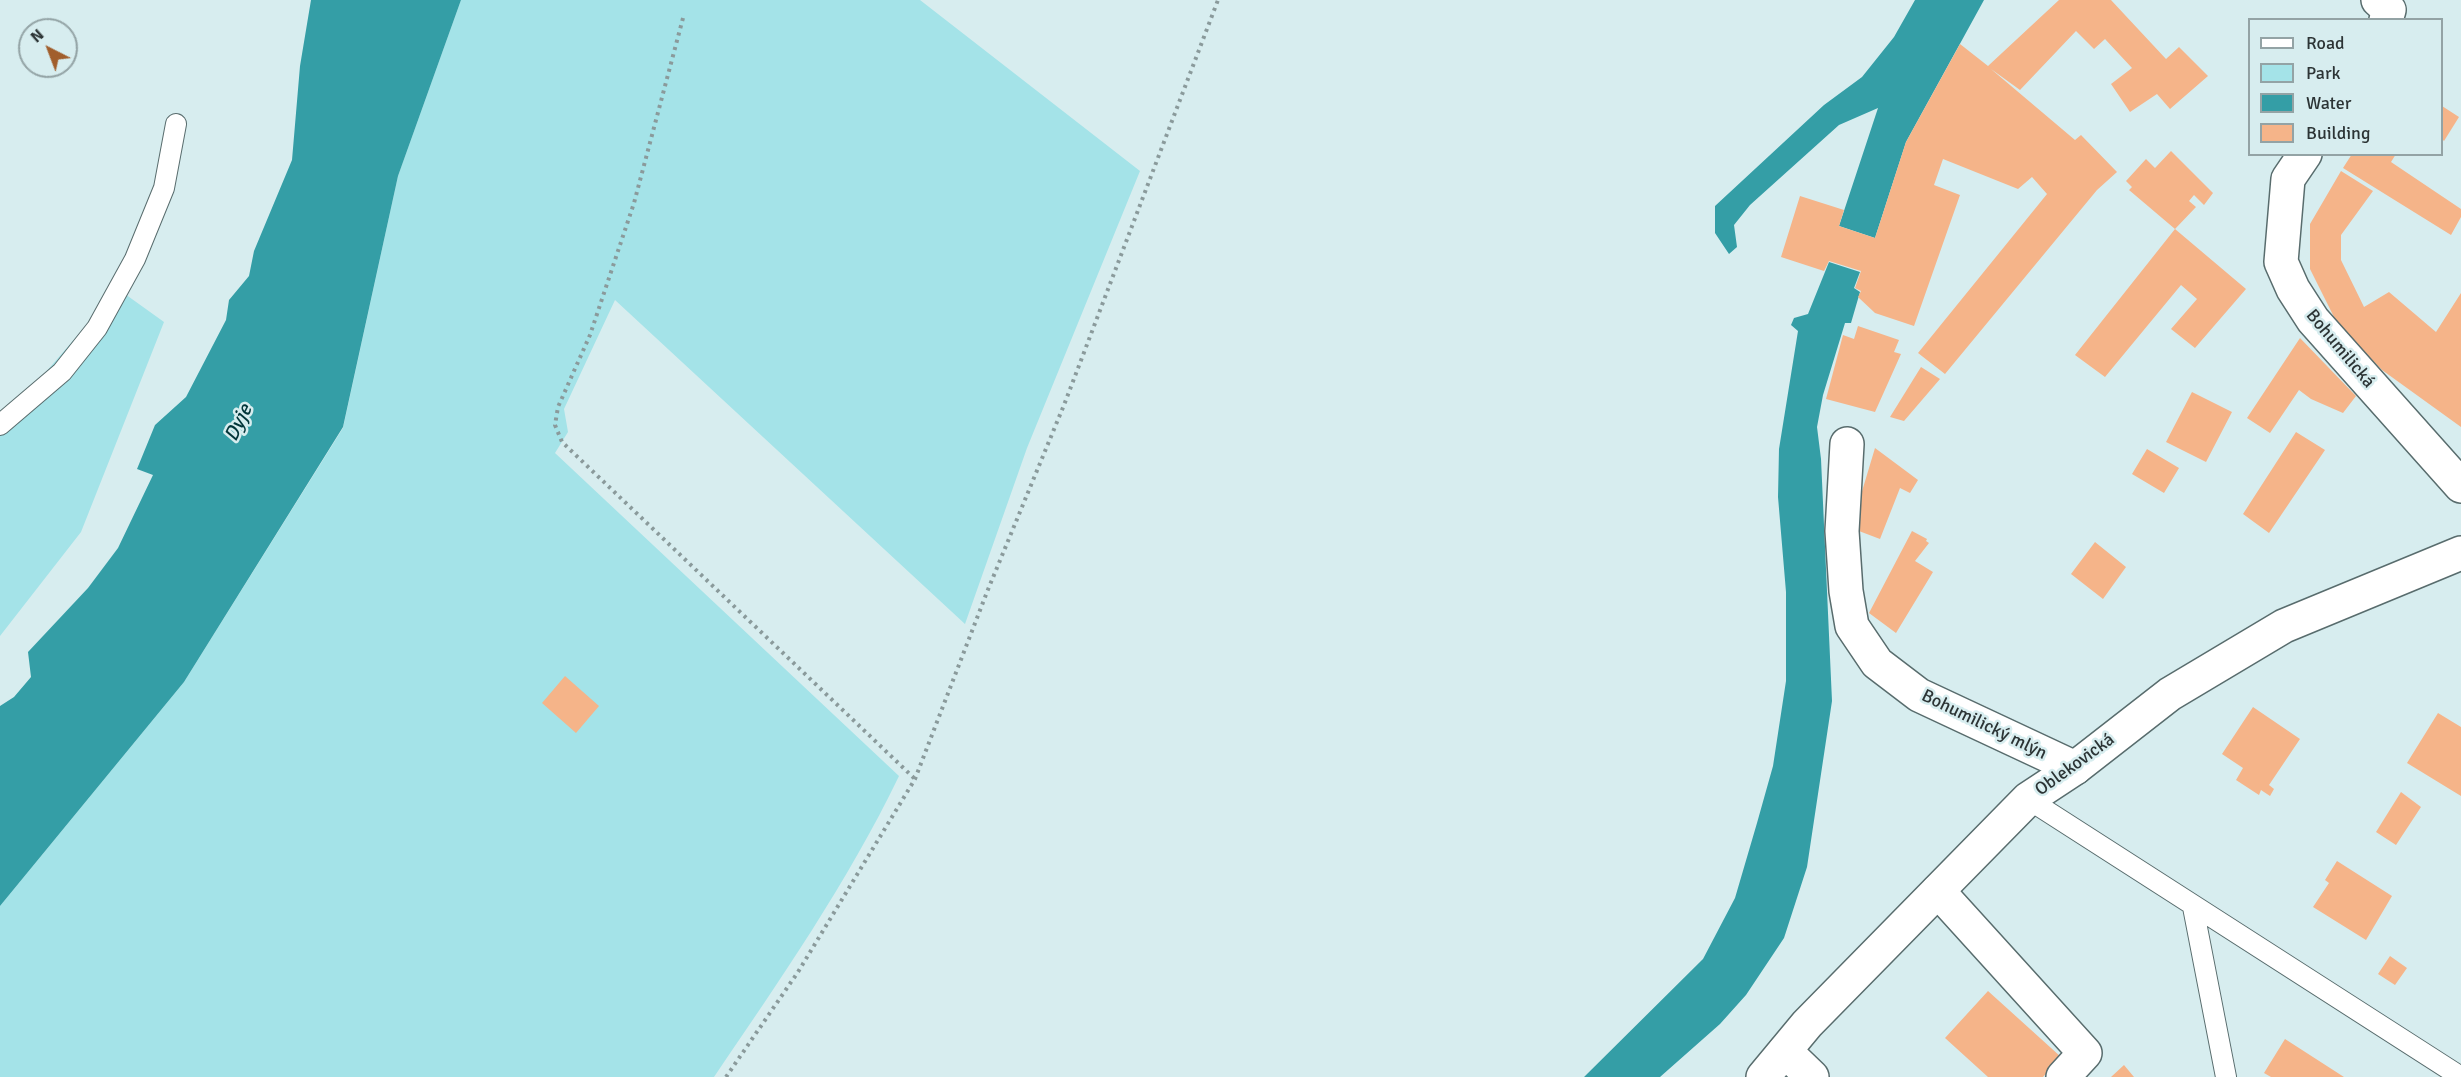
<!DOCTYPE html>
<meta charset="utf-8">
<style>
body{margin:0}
#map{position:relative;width:2461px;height:1077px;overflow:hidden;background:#d7edef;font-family:Signika,sans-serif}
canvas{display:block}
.legend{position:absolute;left:2248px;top:18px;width:195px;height:138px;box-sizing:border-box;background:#d7edef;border:2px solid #93a3a5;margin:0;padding:8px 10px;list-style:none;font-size:18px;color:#2c3435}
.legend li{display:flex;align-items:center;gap:12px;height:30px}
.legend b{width:30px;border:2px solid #93a3a5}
.north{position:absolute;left:18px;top:18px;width:60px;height:60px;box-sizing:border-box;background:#d7edef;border:2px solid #93a3a5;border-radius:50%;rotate:318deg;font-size:16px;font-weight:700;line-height:24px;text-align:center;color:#2c3435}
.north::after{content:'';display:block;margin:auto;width:21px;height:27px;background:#a15e2c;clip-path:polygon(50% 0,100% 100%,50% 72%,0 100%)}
</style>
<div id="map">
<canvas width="2461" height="1077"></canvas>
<ul class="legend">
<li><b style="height:8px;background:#fff"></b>Road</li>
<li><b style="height:16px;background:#a4e3e8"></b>Park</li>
<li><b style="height:16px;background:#349ea6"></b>Water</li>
<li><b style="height:16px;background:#f5b489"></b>Building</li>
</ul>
<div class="north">N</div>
</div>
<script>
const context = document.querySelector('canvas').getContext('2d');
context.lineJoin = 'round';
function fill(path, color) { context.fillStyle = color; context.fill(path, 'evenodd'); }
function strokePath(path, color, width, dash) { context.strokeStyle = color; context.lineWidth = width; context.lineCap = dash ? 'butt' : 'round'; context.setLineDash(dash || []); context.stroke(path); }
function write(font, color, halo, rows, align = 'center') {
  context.font = font + ' Signika,sans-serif'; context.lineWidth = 5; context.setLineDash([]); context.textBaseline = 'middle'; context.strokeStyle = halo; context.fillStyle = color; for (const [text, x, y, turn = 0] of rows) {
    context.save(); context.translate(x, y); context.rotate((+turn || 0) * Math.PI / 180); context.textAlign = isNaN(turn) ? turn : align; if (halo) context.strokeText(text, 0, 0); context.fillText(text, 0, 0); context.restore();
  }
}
fill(new Path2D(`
 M461,0H920L1140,171L1027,448L965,624L615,300L564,409L568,432L555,453L899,776C848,882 780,980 714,1077H0V906L184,682L343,428L398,176Z
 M118,289L164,322L81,532L0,636V419L25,396Z`), '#a4e3e8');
fill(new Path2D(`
 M311,0H461L398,176L343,427L184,682L0,906V706L14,697L31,677L28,652L88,588L118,548L153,475L137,469L155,425L186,397L226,320L229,300L249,276L254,251L292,160L300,66Z
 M1915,0H1984L1906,142L1875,238L1839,226L1878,108L1839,125L1750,205L1734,225L1737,247L1729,254L1715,233V206L1824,105L1862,77L1894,37Z
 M1829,262L1860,272L1854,288L1860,292L1851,323H1845L1823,395L1817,427L1821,459L1832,701L1807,867L1784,938L1746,995L1720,1024L1660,1077H1584L1703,959L1735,898L1757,823L1773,766L1786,681V592L1778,497L1779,449L1798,331L1791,325L1794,318L1808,314Z`), '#349ea6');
fill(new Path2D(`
 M2059,0H2111L2166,59L2179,47L2208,76L2170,109L2157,94L2130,112L2111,84L2132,68L2105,39L2094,49L2076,31L2020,90L1991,69L2075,140L2081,135L2117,172L2097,190L1945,374L1918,353L2047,194L2032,177L2018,189L1943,159L1934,185L1960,195L1914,326L1875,313L1858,297L1861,291L1855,288L1861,271L1829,261L1824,271L1781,257L1800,196L1844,210L1839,226L1875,238L1906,142L1960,44L1988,66Z
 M2442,106L2459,117L2444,141L2442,139Z
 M2171,151L2213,193L2204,205L2194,195L2189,201L2196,207L2175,229L2246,289L2195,348L2171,329L2197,299L2181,285L2105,377L2075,355L2175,229L2129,190L2132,187L2126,181L2146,159L2155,168Z
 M2352,154H2396L2391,162L2461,209V217L2451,235L2343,168Z
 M2341,171L2373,191L2341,235V260L2364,307L2389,292L2436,332L2461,293V427L2382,370L2337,323L2310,269V224Z
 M1858,326L1899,340L1894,352L1901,354L1875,412L1826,399L1843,335L1854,339Z
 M2300,338L2356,396L2343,413L2311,399L2299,390L2270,433L2247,418Z
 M1921,367L1940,379L1904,421L1890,417Z
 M2192,392L2232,412L2206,462L2166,442Z
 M2296,432L2325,450L2269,533L2243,514Z
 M1875,448L1918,480L1910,493L1900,488L1880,539L1851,528Z
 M2147,449L2179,468L2164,493L2132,474Z
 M1912,531L1927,539L1926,541L1929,543L1915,561L1933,572L1896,633L1869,613Z
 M2095,542L2126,567L2103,599L2071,574Z
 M565,676L599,706L576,733L542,703Z
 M2253,707L2300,739L2269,785L2274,789L2270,796L2261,790L2259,795L2236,780L2243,768L2222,754Z
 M2438,713L2461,727V796L2407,763Z
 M2401,792L2421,807L2396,845L2376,832Z
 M2337,861L2392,896L2366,940L2313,907L2329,883L2325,880Z
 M2390,956L2407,968L2395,985L2378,974Z
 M1988,991L2061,1057L2043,1077H1988L1945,1038Z
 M2285,1039L2344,1077H2271L2264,1073Z
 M2124,1065L2134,1077H2111Z`), '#f5b489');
const lane = new Path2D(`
 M0,425L62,372L97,328L135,259L164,188L176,124
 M2028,799L2461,1077
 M2193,907L2226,1077`);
const street = new Path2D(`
 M2378,0L2389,10L2386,20
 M2305,154L2288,179L2281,262L2293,289L2313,320L2461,486
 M1847,444L1842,531L1846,591L1852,626L1877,663L1919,695L2075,768
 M1938,891L2085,1053L2063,1077
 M1785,1051L1812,1077`);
const secondary = new Path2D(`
 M1763,1077L1807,1024L2028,799L2075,768L2170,694L2284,626L2461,553`);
strokePath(lane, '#586c6d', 22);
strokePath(street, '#586c6d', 36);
strokePath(secondary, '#586c6d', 36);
strokePath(new Path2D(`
 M683,18L634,203L590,335L558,407L555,425L562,442L915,779
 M726,1077L798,972L915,779L987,592L1064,405L1218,0`), '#8a9a9b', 4, [3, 4.5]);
strokePath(lane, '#fff', 20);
strokePath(street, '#fff', 33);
strokePath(secondary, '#fff', 33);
write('18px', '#2c3435', '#d7edef', [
 ["Bohumilická",2340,349,50],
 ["Bohumilický mlýn",1984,725,26],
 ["Oblekovická",2075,765,-36]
]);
write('italic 20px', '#023539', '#d7edef', [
 ["Dyje",239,423,-64]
]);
</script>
